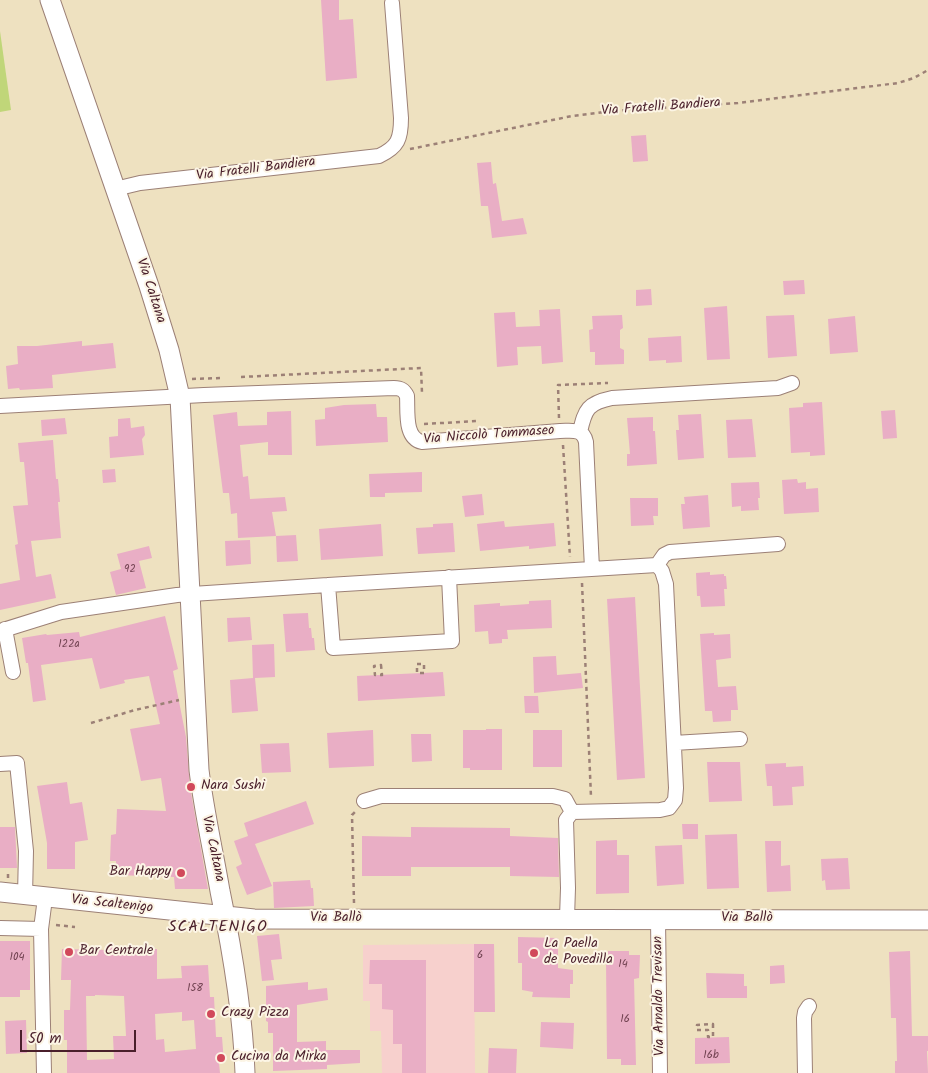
<!DOCTYPE html>
<meta charset="utf-8">
<style>
body{margin:0}
#map{position:relative;width:928px;height:1073px;overflow:hidden;background:#eee1c0;font-family:Kalam,sans-serif}
canvas{display:block}
.scale{position:absolute;left:20px;top:1030px;width:116px;height:22px;box-sizing:border-box;border:2px solid #4a1f2b;border-top:0;padding-left:6px;font-size:15px;line-height:18px;white-space:nowrap;color:#4a1f2b;-webkit-text-stroke:4px #fcf5e5;paint-order:stroke}
</style>
<div id="map">
<canvas width="928" height="1073"></canvas>
<div class="scale">50 m</div>
</div>
<script>
const context = document.querySelector('canvas').getContext('2d');
context.lineJoin = 'round';
function fill(path, color) { context.fillStyle = color; context.fill(path, 'evenodd'); }
function strokePath(path, color, width, dash) { context.strokeStyle = color; context.lineWidth = width; context.lineCap = dash ? 'butt' : 'round'; context.setLineDash(dash || []); context.stroke(path); }
function write(font, color, halo, rows, align = 'center') {
  context.font = font + ' Kalam,sans-serif'; context.lineWidth = 4; context.setLineDash([]); context.textBaseline = 'middle'; context.strokeStyle = halo; context.fillStyle = color; for (const [text, x, y, turn = 0] of rows) {
    context.save(); context.translate(x, y); context.rotate((+turn || 0) * Math.PI / 180); context.textAlign = isNaN(turn) ? turn : align; if (halo) context.strokeText(text, 0, 0); context.fillText(text, 0, 0); context.restore();
  }
}
fill(new Path2D(`
 M474,944L475,1073H382L381,1031H370V1001H363V945Z`), '#f7d0cd');
fill(new Path2D(`
 M0,31L11,110L0,112Z`), '#c0d679');
fill(new Path2D(`
 M321,0H339V20L353,19L357,78L326,81Z
 M646,135L648,161L633,162L631,136Z
 M491,162L493,184L496,183L502,221L523,218L527,234L492,238L488,206H481L477,163Z
 M804,280L805,294L784,295L783,281Z
 M651,289L652,305L636,306V290Z
 M727,306L730,359L707,360L704,308Z
 M560,309L563,362L542,364L541,346L517,347L518,365L497,367L494,313L515,312L516,327L540,326L539,310Z
 M622,315L623,328L620,330V348L624,350V364L595,365V352H590L589,330L593,329L592,316Z
 M794,315L797,356L768,358L766,316Z
 M855,316L858,352L830,354L828,319Z
 M681,336L682,362L666,363V360L649,361L648,338Z
 M82,341V346L113,343L116,368L52,375L53,388L20,390L19,388L8,389L6,366L18,364L17,346H37Z
 M822,402L825,455L810,456V452L791,453L789,408L803,407V403Z
 M376,404L377,417H387L388,442L316,446L315,420L325,419V408L344,405Z
 M895,410L897,438L883,439L881,411Z
 M291,411L292,455H268V442L240,445L243,477L248,476L250,499L285,497L287,511L272,512L276,536L238,538L237,513L231,514L229,493H223L213,415L237,412L238,426L267,425V412Z
 M701,414L704,458L678,460L676,430H679L678,415Z
 M653,417V431H655L657,464L627,466V454H630L627,418Z
 M65,418L67,434L42,436L41,420Z
 M130,418L131,428L144,426L145,435L142,439L144,455L110,458L109,437L118,436V419Z
 M752,419L756,457L728,458L726,420Z
 M53,440L56,479H58L60,502H58L61,538L31,541L36,577L51,574L56,598L0,610V584L20,580L15,545L18,544L13,506L28,505L24,462H20L18,443Z
 M115,469L116,482L103,483L102,470Z
 M422,472V492L385,493V497H370L369,474Z
 M797,479L798,483L806,482V489L818,488L819,512L784,514L782,480Z
 M759,482L760,498H758L759,510L741,511V506L732,507L731,483Z
 M482,494L484,515L465,517L462,496Z
 M708,495L710,527L683,529L681,504H685L684,497Z
 M630,498H658V516H653L654,525L631,526Z
 M504,521L505,527L554,523L556,546L529,549V546L480,551L477,524Z
 M453,523L455,552L418,554L416,528L433,527V524Z
 M381,524L383,556L321,560L319,529Z
 M296,535L298,561L277,562L276,536Z
 M250,540L251,564L226,566L225,541Z
 M149,546L152,558L139,561L146,588L116,595L110,572L121,569L117,554Z
 M710,572V575L724,574V576H726L727,589H724L725,606L701,607L700,596H697L696,573Z
 M635,597L645,778L617,780L607,599Z
 M551,600L552,628L507,630L508,639H502V643L489,644L488,631L475,632L474,605L500,603V606L529,604V601Z
 M308,613L309,628H311L312,638H314L315,650L286,652L283,614Z
 M165,616L178,669L173,671L186,737L190,787L208,889H175L174,877L116,875V861H110L111,835L116,834L117,809L166,811L161,778L141,781L130,729L160,724L149,676L124,680L125,683L100,689L92,658L41,665L46,700L33,702L28,663H26L22,638L46,634L47,635L79,632L80,637Z
 M250,617L252,640L228,642L227,618Z
 M714,633V635L730,634L731,658L716,660L718,687L736,686L738,710H731V721L713,722L712,711H705L700,634Z
 M274,644L275,677L255,678L258,711L232,713L230,680L253,678L252,645Z
 M556,656L557,675L581,673L583,688L534,693L533,657Z
 M443,672L445,696L358,701L357,676Z
 M524,696H538L539,713H525Z
 M486,729H502V770H470V768H463V730H486Z
 M373,730L374,766L329,768L327,733Z
 M533,730H562V767H533Z
 M411,734H431L432,761L412,762Z
 M289,743L291,772L262,773L260,744Z
 M707,762H740L742,801L709,802Z
 M786,763V767L803,766L804,786L792,787L793,805L773,806L772,786H767L765,764Z
 M67,782L70,804L82,802L88,840L75,842V869H47V843L37,786Z
 M306,801L314,824L255,844L272,886L247,895L236,867L242,864L234,841L248,836L244,823Z
 M682,824H698V839H683Z
 M0,827H15L17,868H0Z
 M411,827L510,828V836L558,838L559,877L510,876V867H411V876H362V836L411,837Z
 M737,834L739,888L707,889L705,835Z
 M617,840V855H629V893L596,894V841Z
 M765,841H781V866L790,865L791,891L767,892Z
 M682,845L684,884L657,886L655,846Z
 M848,858L850,889L826,890L825,880L822,881L821,859Z
 M310,880L311,888H313L314,906L274,908L273,882Z
 M279,934L282,959L271,960L274,980L262,981L257,936Z
 M518,937L558,938V968L573,970V984H570V998L532,997L533,992L522,990V963H518Z
 M0,941H30V990H20V997H0Z
 M474,944H494L495,1012H474Z
 M108,946L129,947V949H157V979L182,978L181,966L208,965L210,997H214L216,1037H222L224,1063H219L220,1073H67V1040H64V1010H70L71,980H61L62,949L108,950ZM95,995L124,996L126,1036H113L114,1059L87,1060L86,996H95ZM182,1012V1021L194,1020L196,1049L165,1052L164,1039L156,1040L155,1014Z
 M608,951H629V955H640L639,978L634,979L636,1065H621V1059H607L606,962H608Z
 M910,951L912,1036H928V1051H927L928,1073H895V1061H897L896,1018H891L889,952Z
 M370,960H426V1073H402V1044H393V1010L382,1009V984H369Z
 M784,965L785,983L770,984V966Z
 M706,973L744,974V986H747V998H707Z
 M308,982V990L327,988L328,1000L297,1005V1042L326,1041V1050H360V1063L327,1065V1069L273,1071V1033H268V1022L266,1021V986Z
 M26,1020L27,1053L6,1054L5,1021Z
 M541,1022L574,1023L573,1049L540,1047Z
 M729,1037L730,1063L695,1064V1038Z
 M489,1048L517,1049L516,1073H488Z`), '#e9aec5');
const minor = new Path2D(`
 M115,189L140,183L379,156C398,147 401,139 401,118L392,3
 M0,406L204,395L394,388C401,388 404,390 407,396C408,411 404,438 422,442L560,431C572,431 583,428 586,442L592,569
 M580,432C585,409 588,403 612,398L778,388L792,383
 M449,577L452,641L333,648L328,585L657,565L664,555L670,552L778,544
 M5,629L13,672
 M0,631L61,612L177,595L328,585
 M674,743L740,739
 M0,764L17,763L26,851L25,896
 M364,801L381,796H553L565,799L572,812
 M572,812L660,810L669,808L675,800L676,788L666,584L662,571L657,565
 M567,918L568,888L566,820L572,812
 M658,919L660,1073
 M0,928L41,929L45,898
 M41,929L44,1073
 M805,1073L804,1018L805,1012L809,1006`);
const secondary = new Path2D(`
 M50,0L149,286L169,350L180,397L199,770C204,811 213,850 220,891C232,949 243,1014 245,1073
 M0,892L254,919L928,920`);
strokePath(minor, '#9c8076', 16);
strokePath(secondary, '#9c8076', 21);
strokePath(new Path2D(`
 M410,149L572,116L612,111L738,103L898,83L914,78L928,70
 M241,377L421,368L422,393
 M192,379L223,378
 M559,418L558,385L608,383
 M424,424L478,421
 M563,445L570,557
 M582,583L591,797
 M417,664H424V673H417Z
 M381,665L382,675H375L374,666Z
 M91,723L135,710L179,700
 M8,878V871
 M354,903L352,815L355,812
 M56,925L75,927
 M713,1024V1037H708V1030H697V1025Z`), '#9c8076', 2.5, [4, 4]);
strokePath(minor, '#fff', 14);
strokePath(secondary, '#fff', 19);
for (const [x, y, r, color] of [
 [191,787,5,"#d1495b"],
 [181,873,5,"#d1495b"],
 [69,952,5,"#d1495b"],
 [534,953,5,"#d1495b"],
 [211,1014,5,"#d1495b"],
 [221,1058,5,"#d1495b"]
]) { const dot = new Path2D(); dot.arc(x, y, r, 0, 2 * Math.PI); context.fillStyle = color; context.fill(dot); strokePath(dot, '#fcf5e5', 2); }
write('11px', '#724352', null, [
 ["92",130,570],
 ["122a",69,645],
 ["6",480,956],
 ["104",17,958],
 ["14",623,965],
 ["158",195,989],
 ["16",625,1020],
 ["16b",711,1056]
]);
write('14px', '#4a1f2b', '#fcf5e5', [
 ["Via Fratelli Bandiera",661,108,-4],
 ["Via Fratelli Bandiera",256,170,-7],
 ["Via Caltana",150,291,72],
 ["Via Niccolò Tommaseo",489,436,-4],
 ["Via Caltana",212,849,78],
 ["Via Scaltenigo",112,905,6],
 ["Via Ballò",336,919],
 ["Via Ballò",747,919],
 ["Via Arnaldo Trevisan",660,996,-91]
]);
write('14px', '#4a1f2b', '#fcf5e5', [
 ["Nara Sushi",201,787],
 ["Bar Happy",171,873,"right"],
 ["La Paella",544,945],
 ["de Povedilla",544,961],
 ["Bar Centrale",79,952],
 ["Crazy Pizza",221,1014],
 ["Cucina da Mirka",231,1058]
], 'left');
context.letterSpacing = '1px';
write('16px', '#4a1f2b', '#fcf5e5', [
 ["SCALTENIGO",218,928]
]);
context.letterSpacing = '0px';
</script>
